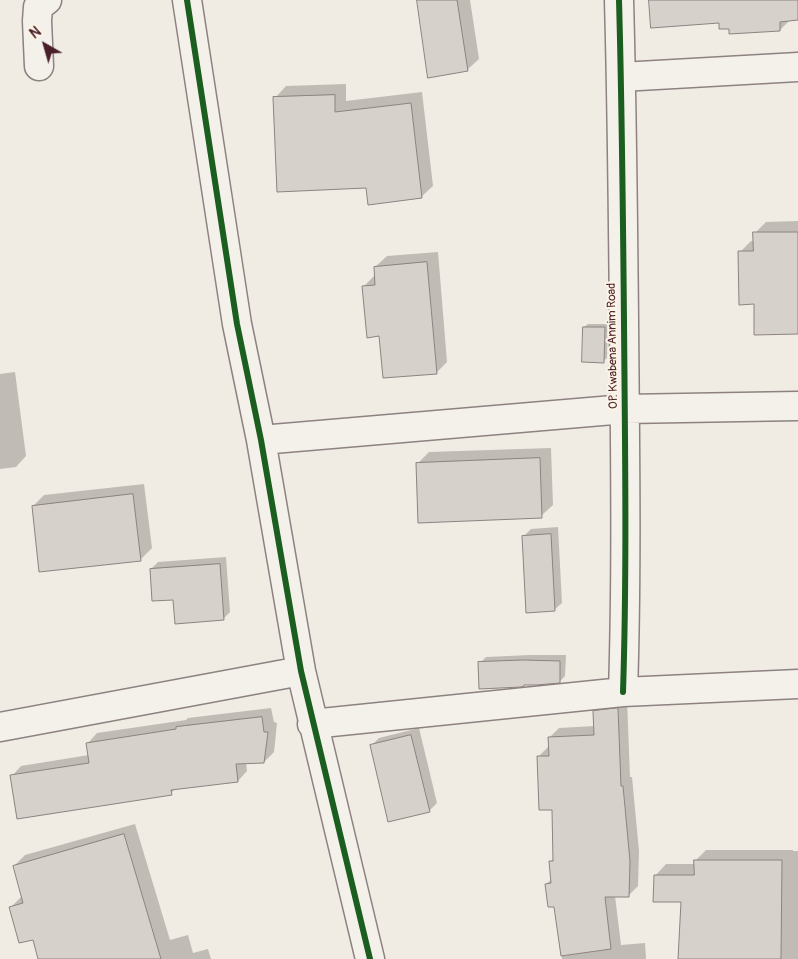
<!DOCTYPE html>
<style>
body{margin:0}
#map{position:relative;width:798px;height:959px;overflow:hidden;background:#f0ebe3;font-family:Pangolin,sans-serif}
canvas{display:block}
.north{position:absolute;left:20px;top:20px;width:50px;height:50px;-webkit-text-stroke:4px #fcf5e5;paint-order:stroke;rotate:322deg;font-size:14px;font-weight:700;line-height:20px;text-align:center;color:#4a1f2b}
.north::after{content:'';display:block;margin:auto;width:18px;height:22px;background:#4a1f2b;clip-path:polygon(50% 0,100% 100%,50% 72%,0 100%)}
</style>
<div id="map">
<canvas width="798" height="959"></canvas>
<div class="north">N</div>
</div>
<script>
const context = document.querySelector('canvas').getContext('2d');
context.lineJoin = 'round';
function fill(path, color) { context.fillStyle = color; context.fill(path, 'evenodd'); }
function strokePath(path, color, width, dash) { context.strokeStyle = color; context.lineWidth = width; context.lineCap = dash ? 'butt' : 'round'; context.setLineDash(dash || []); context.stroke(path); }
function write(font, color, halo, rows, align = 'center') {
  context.font = font + ' Pangolin,sans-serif'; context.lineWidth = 4; context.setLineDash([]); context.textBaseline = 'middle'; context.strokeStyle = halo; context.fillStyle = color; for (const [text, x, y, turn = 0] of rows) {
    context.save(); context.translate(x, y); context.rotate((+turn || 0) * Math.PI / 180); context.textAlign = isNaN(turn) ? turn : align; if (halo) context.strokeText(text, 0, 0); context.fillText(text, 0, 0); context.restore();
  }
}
fill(new Path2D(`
 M418,0H470L479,59L467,70Z
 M650,0H798V19L790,20L780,30L730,27L720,21Z
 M346,84V101L422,92L433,186L421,197L367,187L275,98L286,86Z
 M798,221V333L755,303L740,252L751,241H755V233L766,222Z
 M438,252L447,362L436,373L381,335L364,286L376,274L375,267L387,256Z
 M588,324H608L607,358L603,361L584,327Z
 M15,372L26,456L16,467L0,469V374Z
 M551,448L553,505L541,516L417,464L429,452Z
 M144,484L152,548L140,560L33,506L44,495Z
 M558,527L562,603L554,610L523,537L531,529Z
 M226,557L230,612L223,619L175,598L151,569L158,562Z
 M530,655H566L565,676L559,682L480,663L486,657Z
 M627,699L630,777H632L639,851L638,886L629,895L615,896L621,945L645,943L646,959H562L555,905L546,884L552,879L550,862L555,857L553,809L538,757L548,747H550L549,738L559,728L595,726V711L604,701Z
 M271,708L274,722L277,723L274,752L264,762H246L247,771L238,781L176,788L171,793L12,776L21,766L89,755L88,743L97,733L186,720L188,718Z
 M419,728L437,803L429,811L371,746L379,738Z
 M135,824L170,940L188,935L193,953L208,949L211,959H48L11,907L22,896L14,866L25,855Z
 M706,850H793V851H798V959H680L683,901L655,876L666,864H695V861Z`), '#0003');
const building = new Path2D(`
 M417,0H457L468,71L428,78Z
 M649,0H798V20L780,22V31L729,34V29H719V23L651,28Z
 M335,95V112L411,103L422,198L368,205L366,188L277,192L273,97Z
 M753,232H798V334L754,335V304L739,305L738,251H753Z
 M427,262L437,374L383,378L379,336L367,338L362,286L375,285L374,267Z
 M583,327H605L604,363L582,362Z
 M540,458L542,518L418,523L416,463Z
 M133,494L141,561L39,572L32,506Z
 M551,534L555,611L526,613L522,536Z
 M220,564L224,620L175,624L173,600L152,601L150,569Z
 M523,660L560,661V683L536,685H524V686L521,687L479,689L478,662Z
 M618,708L621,786H623L630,861L629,897H605L611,949L561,956L554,907H548L545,884L551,883L549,861H553L552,810H539L537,756H549L548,737L594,735L593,711Z
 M262,717L264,732H268L264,763L236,764L238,782L171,790L172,795L17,819L10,775L89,763L86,743L176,729V727Z
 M411,735L430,812L388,822L370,745Z
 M124,834L161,959H38L33,940L19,943L9,907L23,903L13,866Z
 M694,860H782L781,959H678L681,902H653L654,875H694Z`);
fill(building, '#d7d1cc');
strokePath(building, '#8d8281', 1);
const minor = new Path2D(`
 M187,0L237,324L261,440L301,671L370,959
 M619,0C622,107 623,214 624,322C625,445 627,569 623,692
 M39,66L37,21L38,7L47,0
 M621,77L798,67
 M261,440L625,409L798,406
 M312,724L623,692L798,684
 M0,727L301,671`);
strokePath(minor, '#8d8281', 31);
strokePath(minor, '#f4f1eb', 28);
strokePath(new Path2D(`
 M187,0L237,324L261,440L301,671L370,959
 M619,0C622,107 623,214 624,322C625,445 627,569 623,692`), '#1b5e20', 6);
write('12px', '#4a1f2b', '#fcf5e5', [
 ["OP. Kwabena Annim Road",613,346,-91]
]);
</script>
